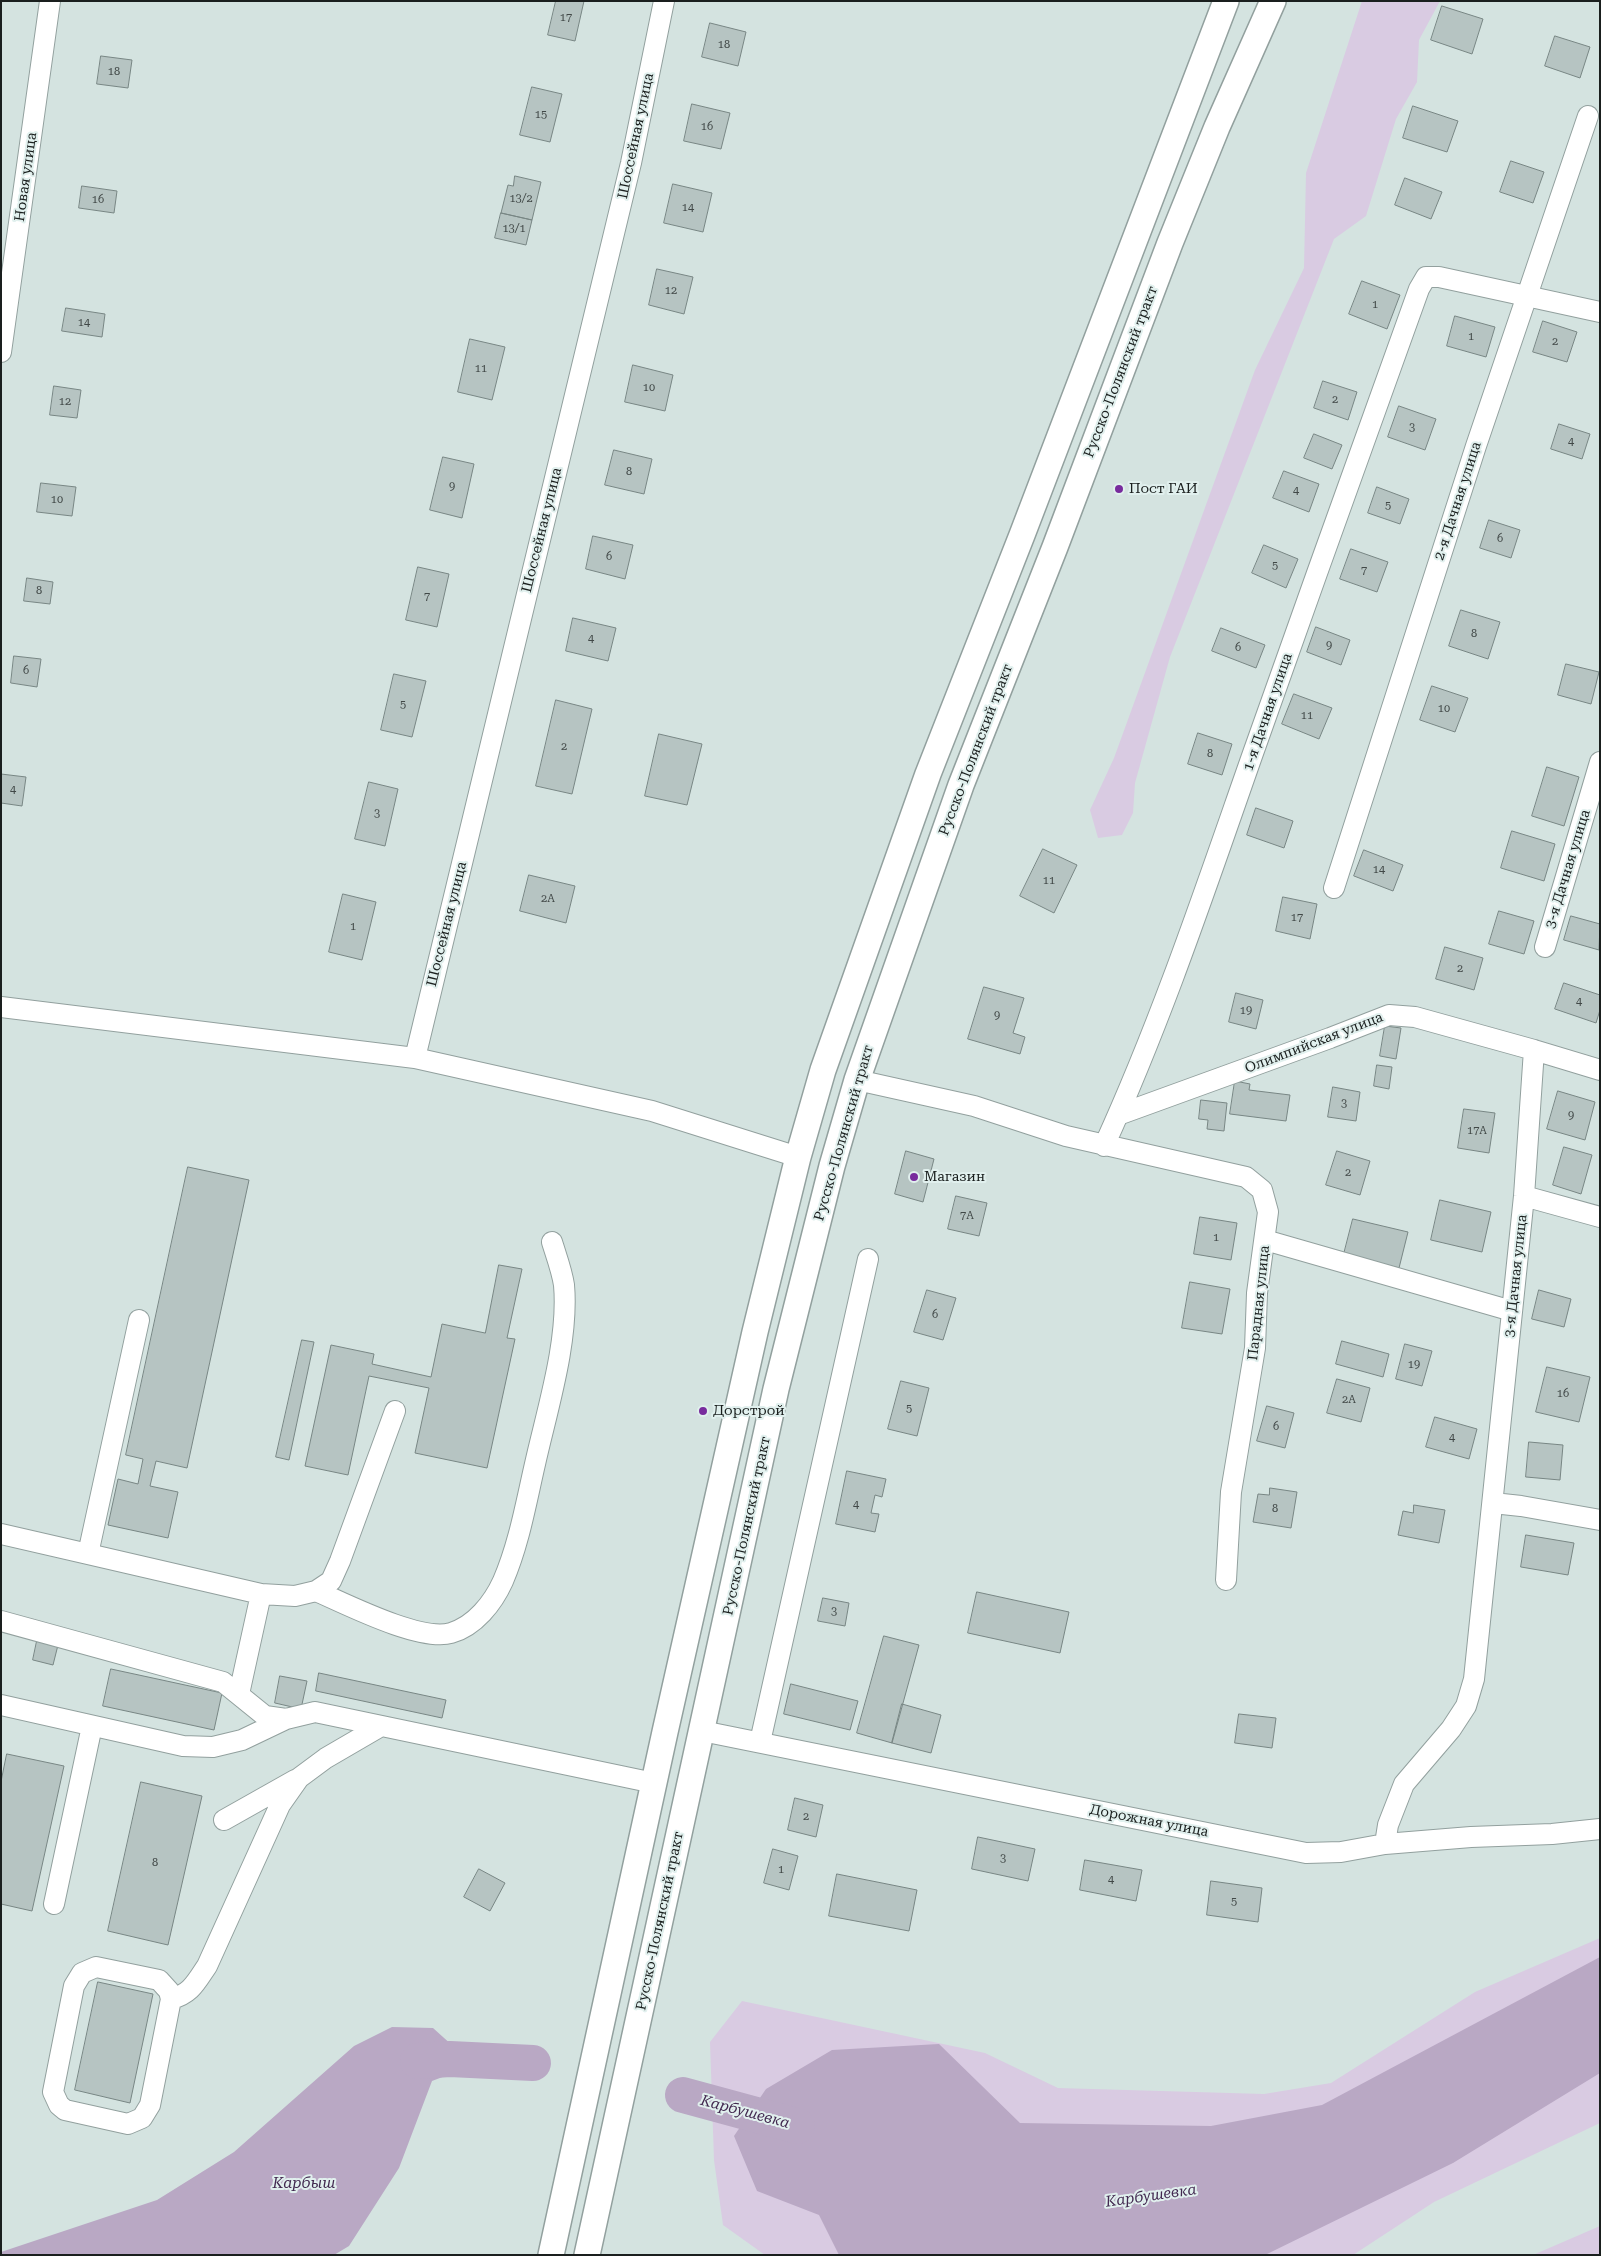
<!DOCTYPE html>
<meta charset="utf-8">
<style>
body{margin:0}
#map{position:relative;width:1601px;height:2256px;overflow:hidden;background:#d4e3e0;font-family:"Roboto Serif",serif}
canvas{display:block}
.frame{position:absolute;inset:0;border:2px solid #1a1f1e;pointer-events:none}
</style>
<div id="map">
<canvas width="1601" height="2256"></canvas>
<div class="frame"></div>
</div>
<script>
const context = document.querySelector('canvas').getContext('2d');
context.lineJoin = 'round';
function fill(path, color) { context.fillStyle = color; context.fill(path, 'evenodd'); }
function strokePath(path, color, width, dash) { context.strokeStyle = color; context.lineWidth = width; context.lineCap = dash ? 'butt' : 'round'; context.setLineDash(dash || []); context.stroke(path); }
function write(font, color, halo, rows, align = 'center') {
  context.font = font + ' "Roboto Serif",serif'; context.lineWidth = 4; context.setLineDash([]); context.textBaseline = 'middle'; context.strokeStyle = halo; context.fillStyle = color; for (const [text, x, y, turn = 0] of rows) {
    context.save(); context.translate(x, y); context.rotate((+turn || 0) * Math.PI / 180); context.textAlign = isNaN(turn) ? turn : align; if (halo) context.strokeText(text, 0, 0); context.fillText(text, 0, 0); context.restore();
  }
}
fill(new Path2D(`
 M1362,1H1440L1419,40L1417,82L1396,119L1366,216L1334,239L1170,657L1135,783L1133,813L1122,835L1098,838L1090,810L1114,758L1255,370L1304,268L1306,173Z
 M1600,1938V2123L1434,2202L1353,2255H765L723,2225L714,2160L710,2042L742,2001L985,2053L1058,2088L1264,2094L1331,2083L1475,1992Z
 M1600,2226V2255H1533Z`), '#d9cbe2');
fill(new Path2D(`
 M1600,1957V2073L1453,2163L1265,2255H839L819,2215L757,2191L734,2136L766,2089L832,2050L939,2044L1020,2123L1211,2126L1322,2105Z
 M392,2027L433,2028L474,2065L432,2081L399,2168L349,2246L334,2255H1V2252L157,2200L234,2152L354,2046Z`), '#b9a8c4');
strokePath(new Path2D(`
 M418,2061L450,2059L533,2063
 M683,2095L797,2126`), '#b9a8c4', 36);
const building = new Path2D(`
 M556,1H584L575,41L548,35Z
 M1442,6L1483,19L1472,54L1431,40Z
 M710,23L746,32L738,66L702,57Z
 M1555,36L1590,47L1580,78L1545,66Z
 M101,56L132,60L128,88L97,84Z
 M532,87L562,94L550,142L520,135Z
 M692,104L730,113L721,149L684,141Z
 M1413,106L1458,121L1447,152L1403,138Z
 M1511,161L1544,172L1533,203L1500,192Z
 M515,176L541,182L532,220L501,213L508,185L513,186Z
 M1405,178L1442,192L1431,219L1395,205Z
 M673,184L712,193L703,232L664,223Z
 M82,186L117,191L114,213L79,208Z
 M501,213L532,220L526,245L495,238Z
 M657,269L693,277L684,314L649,305Z
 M1362,281L1400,295L1387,329L1349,314Z
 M66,308L105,314L102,337L62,331Z
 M1455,316L1495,327L1486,357L1447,346Z
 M1543,321L1577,332L1567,362L1533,352Z
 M470,339L505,347L492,400L458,392Z
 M633,365L673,375L665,411L625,402Z
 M1323,381L1357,392L1348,420L1314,408Z
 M54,386L81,390L77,418L50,415Z
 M1399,406L1436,419L1425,450L1388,437Z
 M1559,424L1590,434L1582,459L1551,449Z
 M1314,434L1342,445L1332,469L1304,458Z
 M614,450L652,459L644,494L605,485Z
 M443,457L474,464L462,518L430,510Z
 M1284,471L1319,484L1309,512L1273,498Z
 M41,483L76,487L72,516L37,512Z
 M1377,487L1409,499L1400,524L1368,513Z
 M1489,520L1520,530L1511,558L1480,548Z
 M593,536L633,545L625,579L586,569Z
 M1264,545L1298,559L1286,588L1252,573Z
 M1351,549L1388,562L1377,592L1340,579Z
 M418,567L449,574L437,627L406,620Z
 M27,578L53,582L50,604L24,601Z
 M1461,610L1500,622L1488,659L1449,646Z
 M573,618L616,628L608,661L566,651Z
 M1316,627L1350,640L1341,665L1307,652Z
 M1221,628L1265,645L1256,668L1212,651Z
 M14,656L41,659L37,687L11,683Z
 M1566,664L1599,672L1591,704L1558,695Z
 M394,674L426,681L412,737L381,730Z
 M1432,686L1468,698L1455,732L1420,720Z
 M1294,694L1332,708L1319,739L1282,724Z
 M556,700L592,709L572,794L536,786Z
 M1198,733L1232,744L1222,775L1188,764Z
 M659,734L702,744L687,805L645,796Z
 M1547,767L1579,777L1564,826L1532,816Z
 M1,774L26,777L22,806L1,803Z
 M369,782L398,789L385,846L355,839Z
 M1256,808L1293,821L1284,848L1247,835Z
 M1512,831L1555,844L1544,881L1501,868Z
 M1043,849L1077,865L1054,913L1020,896Z
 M1364,850L1403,865L1393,891L1354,876Z
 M529,875L575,886L566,923L520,911Z
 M343,894L376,902L362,960L329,952Z
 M1283,897L1317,904L1310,939L1276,931Z
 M1499,911L1534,921L1524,954L1489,944Z
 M1571,916L1600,924L1599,950L1564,940Z
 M1445,947L1483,958L1474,990L1436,979Z
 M1564,983L1600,995V1010L1596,1023L1555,1009Z
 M984,987L1024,998L1013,1033L1025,1037L1020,1054L968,1039Z
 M1236,993L1263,1000L1256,1029L1229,1022Z
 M1385,1026L1401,1028L1396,1059L1380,1056Z
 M1377,1065L1392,1067L1389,1089L1374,1086Z
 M1235,1081L1250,1084L1249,1090L1290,1095L1286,1121L1230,1114Z
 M1333,1087L1360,1092L1356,1121L1328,1117Z
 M1558,1091L1595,1102L1585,1140L1547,1129Z
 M1201,1100L1227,1103L1224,1131L1207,1129L1208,1120L1199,1119Z
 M1464,1109L1495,1113L1489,1153L1458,1148Z
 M1564,1147L1592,1155L1581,1194L1553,1185Z
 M906,1151L934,1159L923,1202L895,1194Z
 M1337,1151L1370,1161L1360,1195L1326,1185Z
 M188,1167L249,1180L187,1468L156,1461L150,1486L178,1492L168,1538L108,1525L118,1479L138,1484L143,1459L126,1455Z
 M956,1196L987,1203L979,1236L948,1229Z
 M1440,1200L1491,1212L1482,1252L1431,1240Z
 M1200,1217L1237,1223L1231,1260L1194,1254Z
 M1353,1219L1408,1232L1399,1268L1344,1254Z
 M499,1265L522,1269L507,1338L515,1339L487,1468L415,1453L429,1388L369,1376L348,1475L305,1466L331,1345L374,1354L372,1364L431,1377L442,1324L485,1333Z
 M1190,1282L1230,1289L1222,1334L1182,1328Z
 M927,1290L956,1298L943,1340L914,1332Z
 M1539,1290L1571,1299L1564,1327L1532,1319Z
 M302,1340L314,1342L289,1460L276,1457Z
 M1342,1341L1389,1354L1383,1377L1336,1364Z
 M1405,1344L1432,1351L1422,1386L1396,1379Z
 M1547,1367L1590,1377L1579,1422L1536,1412Z
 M1337,1379L1370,1388L1361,1422L1327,1413Z
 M901,1381L929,1388L917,1436L888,1429Z
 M1267,1406L1294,1413L1285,1448L1257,1441Z
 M1435,1417L1477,1429L1469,1459L1426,1447Z
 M1529,1442L1563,1445L1560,1480L1526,1477Z
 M847,1471L886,1479L882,1497L875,1495L871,1513L879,1514L875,1532L836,1524Z
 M1270,1488L1297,1492L1291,1528L1253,1522L1258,1494L1269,1495Z
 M1414,1505L1445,1510L1439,1543L1398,1535L1403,1511L1413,1513Z
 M1526,1535L1574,1543L1568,1575L1521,1567Z
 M977,1592L1069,1612L1060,1653L968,1633Z
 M823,1598L849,1603L845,1626L818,1621Z
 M884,1636L919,1645L892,1743L857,1733Z
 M37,1641L58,1645L53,1665L33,1660Z
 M111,1669L222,1693L214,1730L103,1706Z
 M319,1673L446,1700L442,1718L316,1691Z
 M280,1676L307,1681L301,1709L275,1703Z
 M791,1684L858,1701L850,1730L784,1714Z
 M902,1704L941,1715L931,1753L892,1743Z
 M1239,1714L1276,1718L1272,1748L1235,1743Z
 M7,1754L64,1766L32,1911L1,1904V1782Z
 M141,1782L202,1796L168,1945L108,1931Z
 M795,1798L823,1805L816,1837L788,1830Z
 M978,1837L1035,1849L1028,1881L972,1869Z
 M773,1849L798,1856L789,1890L764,1883Z
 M1085,1860L1142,1870L1136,1901L1080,1890Z
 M479,1869L505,1883L490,1911L464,1897Z
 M837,1874L917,1890L909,1931L829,1916Z
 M1211,1881L1262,1888L1258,1922L1207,1915Z
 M98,1982L153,1994L130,2103L75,2090Z`);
fill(building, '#b6c4c2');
strokePath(building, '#788684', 1);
const minor = new Path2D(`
 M1,352L50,1
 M1334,888L1476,446L1588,116
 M1545,947L1600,762
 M1,1007L415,1058L652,1111L798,1157
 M415,1058L631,163L664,1
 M857,1080L974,1106L1066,1136L1246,1177L1262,1190L1268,1212L1257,1293L1255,1348L1231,1492L1226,1580
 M1118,1115L1330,1038L1389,1015L1415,1017L1534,1050L1600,1070
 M1104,1146C1162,1019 1206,887 1252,756C1307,600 1363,445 1419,289L1426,277H1439L1600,312
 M1524,1196L1600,1217
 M1265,1240L1512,1311
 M139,1320L88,1554L261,1594L295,1596L316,1591L331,1581L340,1561L395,1411
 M1493,1503L1521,1506L1600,1520
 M1,1534L88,1554
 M316,1591C346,1604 420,1642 451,1633C475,1626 493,1603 503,1581C519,1544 526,1503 535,1464C547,1410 569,1341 564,1285C562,1271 556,1255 552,1242
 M1,1621L223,1682L265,1716L286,1719L315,1712L654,1783
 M239,1694L261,1594
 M1,1705L183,1746L213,1747L242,1740L286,1719
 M702,1731L1306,1853L1341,1852L1385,1844L1471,1837L1552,1834L1600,1829
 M760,1742L868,1259
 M224,1820L295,1780
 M1385,1844L1388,1825L1404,1784L1451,1729L1466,1706L1474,1679L1524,1196L1534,1050
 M54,1904L92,1726
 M96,1967L159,1980L169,1991L171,1999L150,2105L142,2118L128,2124L65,2110L59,2105L53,2092L74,1986L82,1973Z
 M171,1999C191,1994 196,1982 207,1966L280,1805L299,1778L326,1758L381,1726`);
const major = new Path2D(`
 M551,2255L665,1732L755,1332L798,1157L823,1070L928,774L1022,535L1226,1
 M587,2255L776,1389L832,1166L857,1080L961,785L1055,547L1170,243L1217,127L1273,1`);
strokePath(minor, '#92a09e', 22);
strokePath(major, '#92a09e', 28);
strokePath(minor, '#fff', 20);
strokePath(major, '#fff', 25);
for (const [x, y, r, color] of [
 [1119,489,5,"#782b9d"],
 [914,1177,5,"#782b9d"],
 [703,1411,5,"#782b9d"]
]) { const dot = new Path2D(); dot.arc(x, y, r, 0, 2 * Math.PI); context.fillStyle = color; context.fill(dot); strokePath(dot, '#e1f0ee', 2); }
write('11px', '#414847', null, [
 ["17",566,18],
 ["18",724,45],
 ["18",114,72],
 ["15",541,115],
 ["16",707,127],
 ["13/2",521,199],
 ["16",98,200],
 ["14",688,208],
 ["13/1",514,229],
 ["12",671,291],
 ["1",1375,305],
 ["14",84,323],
 ["1",1471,337],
 ["2",1555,342],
 ["11",481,369],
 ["10",649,388],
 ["2",1335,400],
 ["12",65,402],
 ["3",1412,428],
 ["4",1571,442],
 ["8",629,472],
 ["9",452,487],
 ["4",1296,491],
 ["10",57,500],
 ["5",1388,506],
 ["6",1500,539],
 ["6",609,557],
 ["5",1275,566],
 ["7",1364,571],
 ["8",39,591],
 ["7",427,597],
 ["8",1474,634],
 ["4",591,639],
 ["9",1329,646],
 ["6",1238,648],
 ["6",26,671],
 ["5",403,705],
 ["10",1444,709],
 ["11",1307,716],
 ["2",564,747],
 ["8",1210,754],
 ["4",13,790],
 ["3",377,814],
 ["14",1379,870],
 ["11",1049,881],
 ["2А",548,899],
 ["17",1297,918],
 ["1",353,927],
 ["2",1460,969],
 ["4",1579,1002],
 ["19",1246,1011],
 ["9",997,1016],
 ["3",1344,1104],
 ["9",1571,1116],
 ["17А",1477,1131],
 ["2",1348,1173],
 ["7А",967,1216],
 ["1",1216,1238],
 ["6",935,1315],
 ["19",1414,1365],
 ["16",1563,1394],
 ["2А",1349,1400],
 ["5",909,1409],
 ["6",1276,1427],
 ["4",1452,1438],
 ["4",856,1505],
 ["8",1275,1509],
 ["3",834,1612],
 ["2",806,1817],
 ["3",1003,1859],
 ["8",155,1863],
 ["1",781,1870],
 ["4",1111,1880],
 ["5",1234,1902]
]);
write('14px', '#1a1f1e', '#e1f0ee', [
 ["Шоссейная улица",636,136,-78],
 ["Новая улица",26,177,-82],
 ["Русско-Полянский тракт",1121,372,-69],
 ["2-я Дачная улица",1458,501,-72],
 ["Шоссейная улица",542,530,-76],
 ["1-я Дачная улица",1268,712,-71],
 ["Русско-Полянский тракт",976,750,-69],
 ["3-я Дачная улица",1568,869,-73],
 ["Шоссейная улица",447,924,-76],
 ["Олимпийская улица",1314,1043,-21],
 ["Русско-Полянский тракт",844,1133,-74],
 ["3-я Дачная улица",1516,1276,-84],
 ["Парадная улица",1259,1303,-84],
 ["Русско-Полянский тракт",747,1526,-78],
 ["Дорожная улица",1149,1821,11],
 ["Русско-Полянский тракт",660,1921,-78]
]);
write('14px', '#1a1f1e', '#e1f0ee', [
 ["Пост ГАИ",1129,489],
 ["Магазин",924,1177],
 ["Дорстрой",713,1411]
], 'left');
write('italic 15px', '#422950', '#e1f0ee', [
 ["Карбушевка",745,2112,15],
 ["Карбыш",304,2184],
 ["Карбушевка",1151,2196,-8]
]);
</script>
